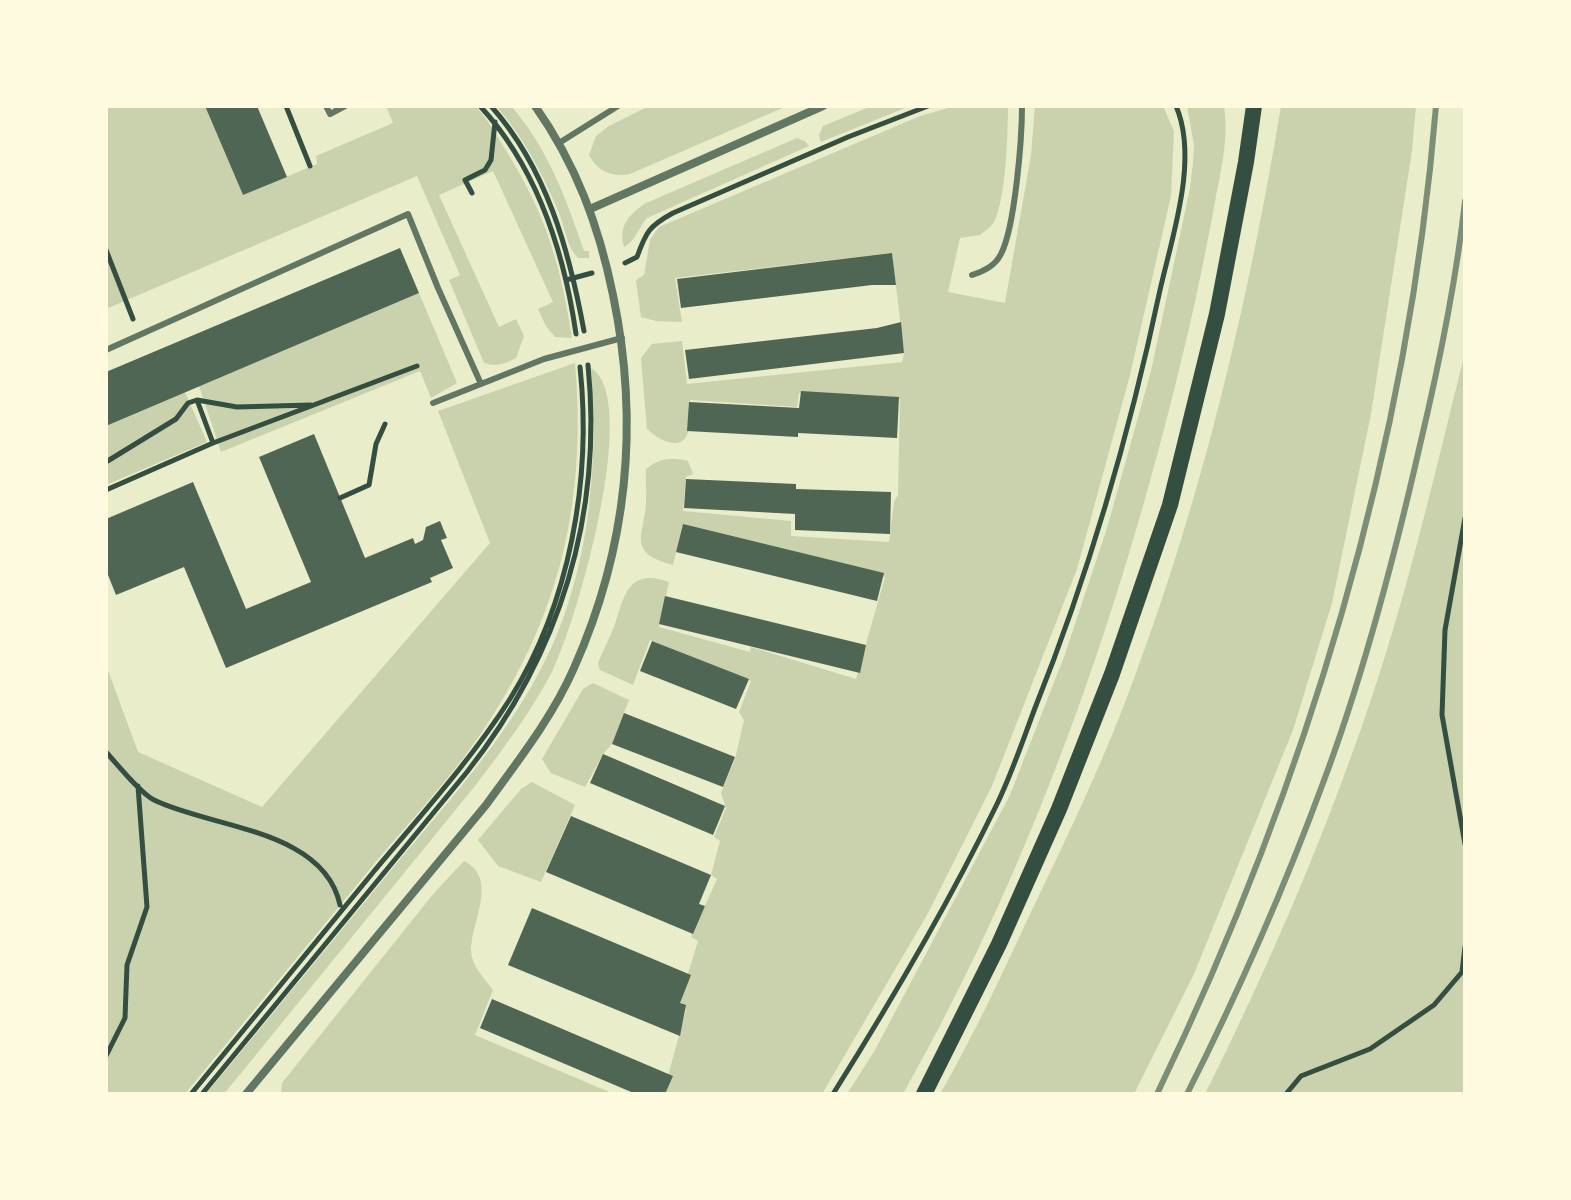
<!DOCTYPE html>
<style>
body{margin:0}
#map{position:relative;width:1571px;height:1200px;overflow:hidden;background:#e9edc9;font-family:Barlow,sans-serif}
canvas{display:block}
.frame{position:absolute;inset:0;border:108px solid #fefae0;pointer-events:none}
</style>
<div id="map">
<canvas width="1571" height="1200"></canvas>
<div class="frame"></div>
</div>
<script>
const context = document.querySelector('canvas').getContext('2d');
context.lineJoin = 'round';
function fill(path, color) { context.fillStyle = color; context.fill(path, 'evenodd'); }
function strokePath(path, color, width, dash) { context.strokeStyle = color; context.lineWidth = width; context.lineCap = dash ? 'butt' : 'round'; context.setLineDash(dash || []); context.stroke(path); }
fill(new Path2D(`
 M106,106H205L243,195L317,164L316,156L393,123L386,106H475C488,119 497,136 507,152C546,215 561,266 572,338L555,337L546,326L538,309L553,302L493,171L439,195L499,327L516,319L524,336L516,358C505,364 497,367 484,363L449,280L460,275L417,176L106,309Z
 M496,106H511C548,148 566,199 584,251H589V258H578C567,247 565,228 559,213C543,175 524,137 496,106Z
 M649,106H787L630,174C613,178 597,171 589,155L596,136L609,126Z
 M872,106H910L821,142L819,136L823,126Z
 M955,106H1008C1008,133 1006,199 994,222C990,228 985,231 980,235L960,238L948,292L1005,303L1031,155L1035,106H1163L1174,131L1171,196L1130,375L1077,569L992,786L927,915L822,1094H663L686,1010L678,1006L698,941L691,937L717,879L711,875L720,841L714,837L726,808L721,793L735,759L744,720L739,712L751,681L650,640L633,685L600,670L598,663C603,651 609,639 614,627C624,598 627,567 669,582L659,627L750,652L751,647L856,679L885,577L682,526L673,565C625,552 645,535 646,501C647,490 645,479 646,469C660,458 671,457 688,461L693,474L686,477L683,511L791,521V536L889,542L894,502L898,495L900,399L799,393L797,407L690,400C689,409 690,419 689,428C685,454 659,441 647,429L641,358L652,344L682,341L687,384L902,362L904,353L892,253L675,278L682,322L656,321L641,317L636,280L644,275L650,240L659,227L920,116Z
 M1187,106H1224C1229,139 1221,170 1215,202C1209,235 1202,269 1195,302C1133,576 1042,849 903,1094H847L875,1050L1010,795L1065,654L1107,528L1151,371L1190,188L1193,162L1194,145Z
 M1281,106H1416L1412,151L1371,414L1332,603L1293,730L1194,974L1134,1094H940C974,1035 1003,972 1032,910C1069,833 1107,754 1136,673C1204,489 1249,299 1281,106Z
 M797,138L805,141L809,146L647,218C638,228 636,241 624,247C618,226 629,214 646,203Z
 M419,293L457,383L431,398L420,371L221,452L199,386Z
 M1465,352V1094H1205C1265,974 1318,852 1362,726C1405,604 1434,477 1465,352Z
 M575,363C587,502 560,616 482,732C451,778 410,821 374,864C311,941 248,1017 185,1094H106V665L138,752L262,807L490,543L438,411Z
 M591,368C642,399 576,624 553,670C531,712 503,749 475,786L224,1094H206C268,1019 330,944 392,869C452,797 519,725 556,637C591,552 598,458 591,368Z
 M185,392L207,442L106,485V426Z
 M593,683L629,700L612,744L603,754L585,787L551,773L542,759L583,689Z
 M532,782L575,805L541,882L498,866L478,840L521,789Z
 M464,861C499,878 471,923 471,951C472,967 484,978 493,990L475,1035L614,1094H281L282,1083L434,893Z`), '#cad2ad');
fill(new Path2D(`
 M205,106H257L287,177L243,195Z
 M400,248L419,293L106,426V372Z
 M892,253L896,285H872L681,308L677,279Z
 M901,322L904,353L689,379L685,350L877,328Z
 M801,391L899,397L897,438L798,433V437L687,431L689,402L799,408Z
 M314,434L365,558L413,538L415,544L423,540L426,527L440,521L447,538L441,540L453,568L430,578L432,582L226,668L184,567L116,595L108,575L106,576V519L193,482L246,609L311,582L259,457Z
 M686,479L796,484V489L891,492L890,534L795,530V514L684,508Z
 M683,524L884,573L877,601L676,552Z
 M665,596L866,645L860,673L659,624Z
 M652,641L749,679L736,709L640,671Z
 M624,713L735,757L723,787L612,744Z
 M603,754L725,806L713,835L590,783Z
 M571,816L711,875L699,904L705,906L693,934L546,872Z
 M532,908L691,975L680,1003L686,1005L680,1036L508,965Z
 M492,999L673,1076L665,1094H636L480,1028Z`), '#4f6655');
strokePath(new Path2D(`
 M286,106L310,166
 M480,106C538,169 564,251 576,334
 M491,106C547,169 569,250 584,331
 M472,193L465,180L485,170L491,160L495,122
 M106,250L133,319
 M625,263L637,257C646,232 649,226 673,213L848,137L928,106
 M566,280L592,273
 M197,400L213,443L417,366
 M106,462L176,419L188,403L197,400L237,407L311,405
 M106,490L213,443
 M340,498L369,485L376,444L385,424
 M1465,518L1445,630L1442,715L1465,844
 M106,752C118,765 140,793 154,800C211,828 324,829 340,905
 M106,1056L125,1018L127,965L147,907L138,786
 M191,1094C252,1019 314,945 375,870C421,815 471,760 510,699C570,603 592,479 580,367
 M202,1094L467,772C560,654 603,515 588,365
 M833,1094C892,1000 949,903 997,804C1012,773 1023,740 1035,708C1089,573 1130,432 1160,290C1172,237 1199,159 1176,106
 M1286,1094L1301,1076L1370,1049L1434,1005L1462,972L1465,947`), '#344e41', 5);
strokePath(new Path2D(`
 M326,106L330,114L345,106
 M559,143L618,106
 M972,275C984,271 995,266 1001,254C1015,227 1022,138 1022,106
 M106,350L408,214L438,288L481,384
 M433,403L544,359L622,338`), '#617663', 6);
strokePath(new Path2D(`
 M590,209L823,106
 M246,1094L486,805C518,761 552,718 574,668C628,547 640,424 613,295C599,226 576,164 535,106`), '#617663', 8);
strokePath(new Path2D(`
 M924,1094L999,944L1059,809L1112,674L1170,505L1217,314L1246,162L1254,106`), '#344e41', 16);
strokePath(new Path2D(`
 M1157,1094C1306,785 1408,449 1436,106
 M1187,1094C1238,993 1284,889 1323,783C1364,674 1394,559 1420,445C1439,365 1456,283 1465,201`), '#7c8e77', 6);
</script>
